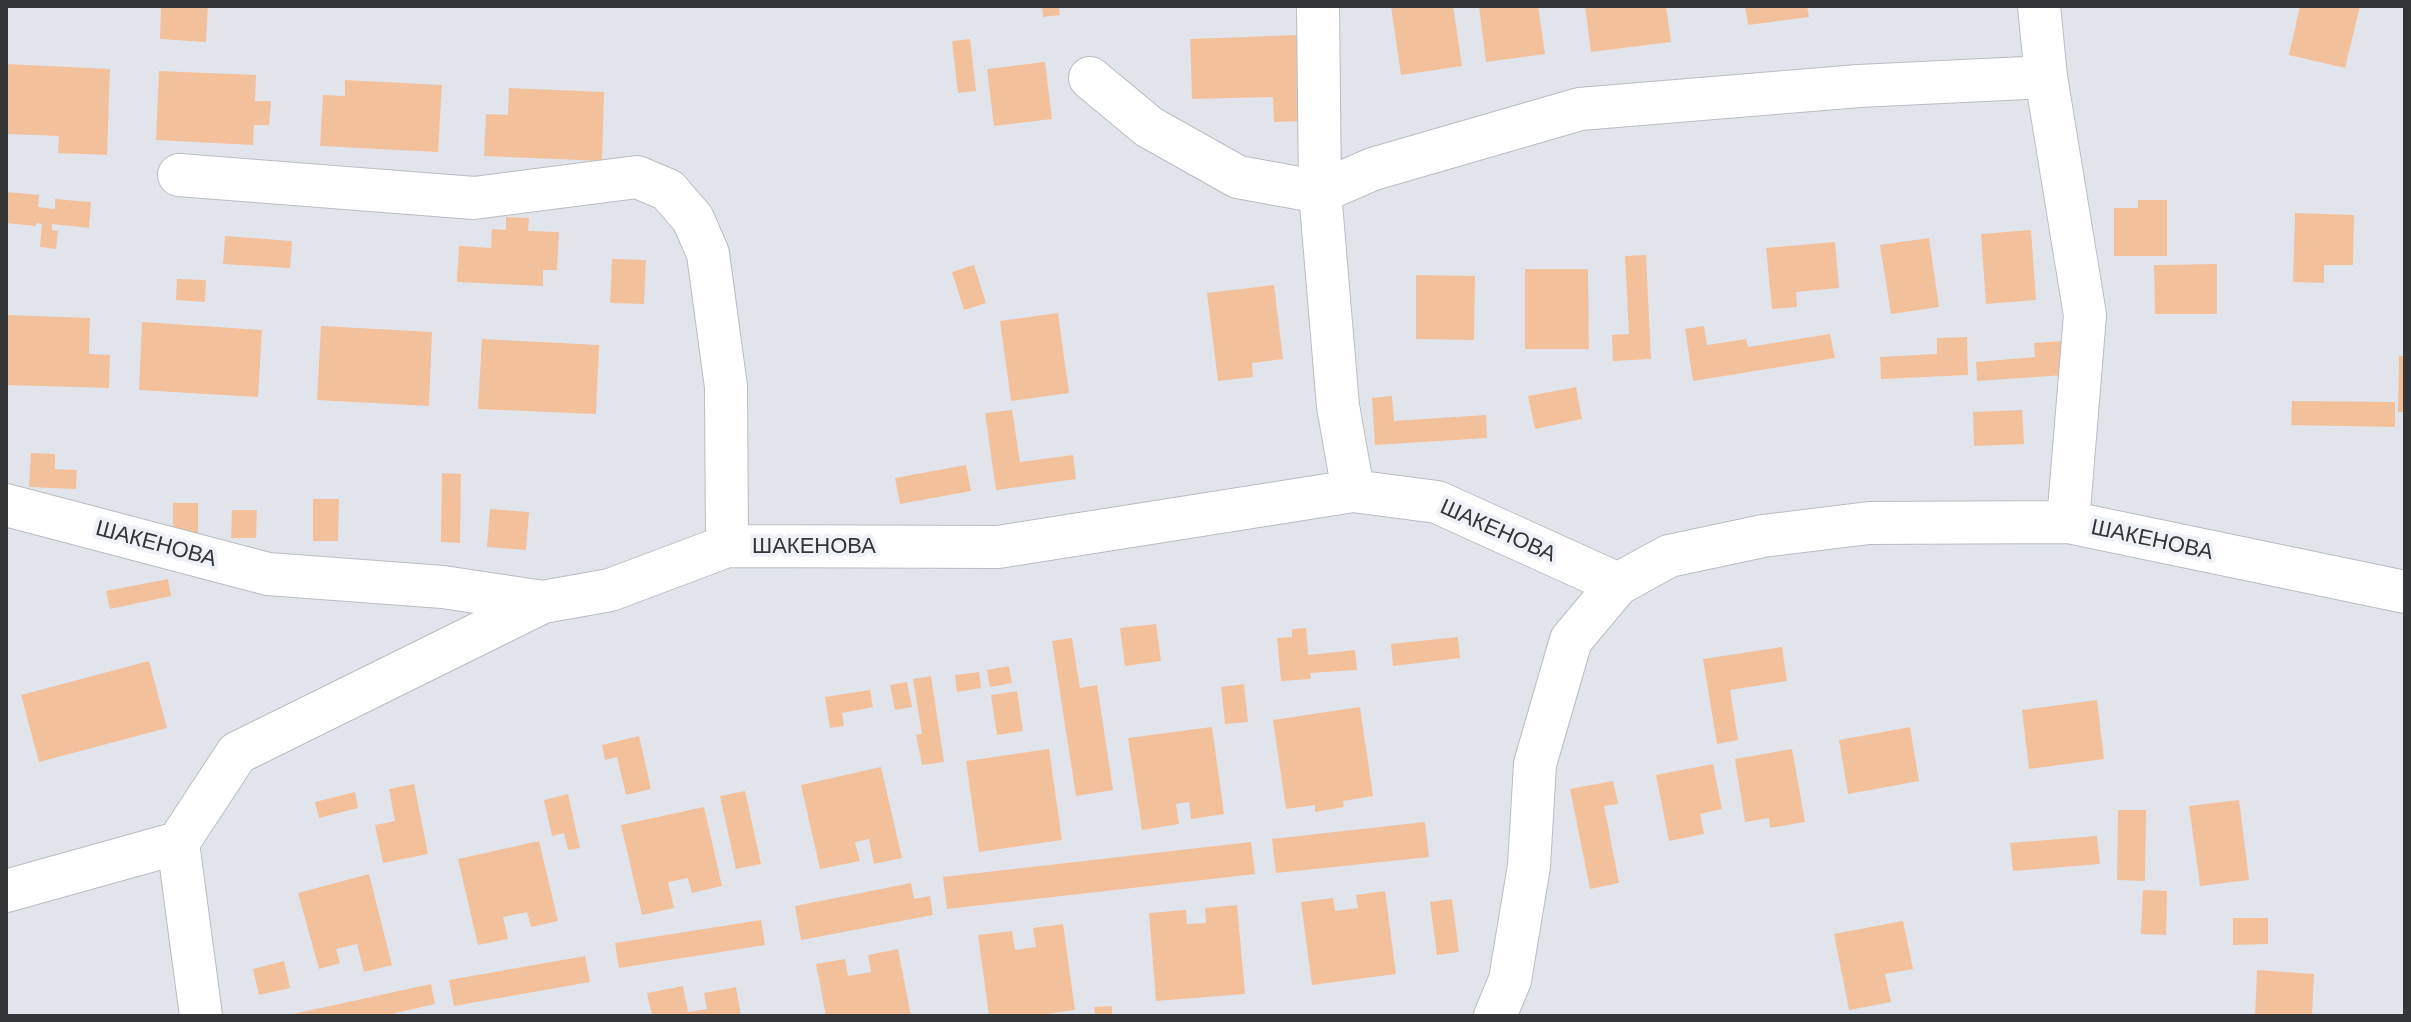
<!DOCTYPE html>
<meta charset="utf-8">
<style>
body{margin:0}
#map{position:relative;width:2411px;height:1022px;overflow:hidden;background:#e1e5eb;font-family:"Work Sans",sans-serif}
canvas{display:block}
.frame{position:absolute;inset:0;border:8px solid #343537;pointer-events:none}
</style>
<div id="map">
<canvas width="2411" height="1022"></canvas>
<div class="frame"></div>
</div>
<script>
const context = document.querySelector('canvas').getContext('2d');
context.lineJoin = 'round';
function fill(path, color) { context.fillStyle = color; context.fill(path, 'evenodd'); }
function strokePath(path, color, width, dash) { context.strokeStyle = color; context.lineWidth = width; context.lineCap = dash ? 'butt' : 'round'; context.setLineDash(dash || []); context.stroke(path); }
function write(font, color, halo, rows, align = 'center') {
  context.font = font + ' "Work Sans",sans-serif'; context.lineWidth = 8; context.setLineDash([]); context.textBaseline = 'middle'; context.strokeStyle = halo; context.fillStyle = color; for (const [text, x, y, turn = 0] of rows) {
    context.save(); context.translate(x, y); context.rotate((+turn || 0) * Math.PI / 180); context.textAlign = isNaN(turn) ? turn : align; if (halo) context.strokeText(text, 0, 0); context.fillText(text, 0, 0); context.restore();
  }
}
fill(new Path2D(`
 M161,6H208L206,42L160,39Z
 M1042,6H1059L1060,15L1043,17Z
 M1391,6H1453L1462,66L1401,75Z
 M1479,6H1538L1545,54L1486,62Z
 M1585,6H1666L1671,42L1591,52Z
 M1745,6H1807L1809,17L1748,25Z
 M2300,6H2360L2345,68L2289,55Z
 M1298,35L1301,121L1274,122L1273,97L1192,99L1190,39Z
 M970,39L976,91L958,93L952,41Z
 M1045,62L1052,119L994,126L987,69Z
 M6,64L110,69L107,155L58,153L59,136L6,134Z
 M159,71L256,75L255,101H271L269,125H254L253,145L156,140Z
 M345,80L442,85L438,152L320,146L323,95L345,96Z
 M509,88L604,92L602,161L484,156L486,114L508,115Z
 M6,192L39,195L38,207L55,209V199L91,202L89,228L52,224V230L58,231L56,249L40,247L42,224L36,223V226L6,223Z
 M2138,200H2167V256H2114V208H2138Z
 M2295,213L2354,215L2353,265H2324V283L2293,282Z
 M506,217L529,218L528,231L559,232L557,270H543V286L457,282L459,246L491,248L492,229L506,230Z
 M2031,230L2036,300L1986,304L1981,234Z
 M225,236L292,241L290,268L223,264Z
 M1929,238L1939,307L1891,314L1880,245Z
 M1835,242L1839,288L1796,292L1797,307L1772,309L1766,248Z
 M1646,255L1651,359L1613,361L1612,335L1629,334L1625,256Z
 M612,259L646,260L644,304L610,303Z
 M2217,264V314H2155L2154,265Z
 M974,265L986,303L964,310L952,272Z
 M1525,269H1588L1589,349H1525Z
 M1416,275L1475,276L1474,340L1416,339Z
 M177,279L206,280L205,302L176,300Z
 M1274,285L1283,359L1252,363L1253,377L1218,381L1207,293Z
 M1058,313L1069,393L1011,401L1000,321Z
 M6,315L90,318L89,354L110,355L109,388L6,385Z
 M142,322L262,330L258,397L139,390Z
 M321,326L432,332L429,406L317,400Z
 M1704,326L1707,345L1746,339L1748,347L1830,334L1835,358L1693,381L1685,329Z
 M1967,337L1968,375L1881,379L1880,357L1937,354V338Z
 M482,339L599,345L596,414L478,409Z
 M2063,341L2065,375L1977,381L1976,362L2035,357L2034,343Z
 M2399,356H2405V412H2398Z
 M1576,387L1582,419L1535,429L1528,396Z
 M1392,396L1394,421L1486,415L1487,438L1375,445L1372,398Z
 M2292,401L2395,402V427L2291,425Z
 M1012,410L1020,462L1073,455L1076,479L996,490L985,413Z
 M2022,410L2024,444L1974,446L1973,412Z
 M31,453L55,454V469L77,470L76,489L29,487Z
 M966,465L971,491L900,504L895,478Z
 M442,473L461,474L460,543L441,542Z
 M313,499H339L338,541H313Z
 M173,503H198V535H173Z
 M490,509L529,512L526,550L487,547Z
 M232,510H257L256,538H231Z
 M168,579L171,596L110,609L106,591Z
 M1156,624L1161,661L1125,666L1120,628Z
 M1306,628L1308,655L1355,650L1357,670L1310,673L1311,679L1281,681L1277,638L1292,637V629Z
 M1458,637L1460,658L1393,666L1391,644Z
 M1072,638L1080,688L1097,685L1113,790L1076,796L1052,641Z
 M1782,647L1787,681L1730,690L1738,740L1717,744L1703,659Z
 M149,661L167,728L39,762L21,695Z
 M1009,666L1012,683L990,687L987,670Z
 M979,672L981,688L957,692L955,675Z
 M931,676L944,762L922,765L916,735L922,734L913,679Z
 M907,682L912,707L895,710L890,685Z
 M1244,684L1248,722L1225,724L1221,687Z
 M870,690L873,707L842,713L844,726L830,728L825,697Z
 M1017,691L1023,731L997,735L991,695Z
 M2097,700L2104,759L2029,769L2022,710Z
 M1360,707L1373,796L1343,801L1344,807L1315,812V805L1286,809L1273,720Z
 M1212,727L1224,814L1191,819L1189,802L1176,804L1179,824L1142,830L1128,738Z
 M1910,727L1919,781L1848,794L1839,740Z
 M639,736L651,789L626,795L617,757L605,760L602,745Z
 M1049,749L1062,840L979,852L966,761Z
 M1792,749L1805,822L1770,828L1769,818L1745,822L1735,759Z
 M1713,764L1722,809L1700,814L1704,834L1669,841L1656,775Z
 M881,767L902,858L874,864L869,839L855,842L860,861L820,869L801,785Z
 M1613,781L1618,804L1604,806L1619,883L1590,889L1570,789Z
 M414,784L428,854L383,863L375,825L395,821L389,789Z
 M745,791L761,864L736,869L720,796Z
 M355,792L358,808L319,818L315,802Z
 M568,794L580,848L568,850L564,833L552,836L544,800Z
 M2239,800L2249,880L2200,886L2189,806Z
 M704,807L722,886L692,893L688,878L668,882L674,908L642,915L621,825Z
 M2118,810H2146L2145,881L2117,880Z
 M1425,822L1429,857L1276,873L1272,839Z
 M2097,836L2100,864L2013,871L2010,843Z
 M539,841L558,921L531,927L527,912L503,917L508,939L478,945L458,859Z
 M1251,842L1255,874L947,909L943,877Z
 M369,874L392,965L364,972L357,944L336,949L340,963L319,969L298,893Z
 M911,883L914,899L930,896L933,915L801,940L795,906Z
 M2143,890L2167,891L2166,935L2141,934Z
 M1385,891L1396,974L1312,985L1301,902L1333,898L1335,911L1358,908L1356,895Z
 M1452,899L1459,952L1437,955L1430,902Z
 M1237,905L1245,994L1156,1001L1149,913L1186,910L1187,924L1206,923L1205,908Z
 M2233,918H2268V944L2233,945Z
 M761,920L765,945L619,968L615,943Z
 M1903,921L1913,969L1885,974L1891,1002L1849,1010L1834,934Z
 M1063,924L1075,1010L1033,1016H989L978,935L1012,931L1015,950L1036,947L1033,928Z
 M898,949L911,1016H826L816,964L845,959L848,976L871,972L868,955Z
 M585,956L590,982L454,1006L449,980Z
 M284,961L290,988L259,995L253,969Z
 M2257,970L2314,974L2312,1016H2255Z
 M431,984L435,1004L383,1016H284Z
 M683,986L688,1012L707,1009L704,993L736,987L741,1016H652L647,993Z
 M1112,1006V1016H1095L1094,1007Z`), '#f3c09c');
const minor = new Path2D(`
 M1318,6L1320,192L1338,406L1353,491
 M2039,6L2046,77
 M1090,78L1149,127L1238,177L1320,192L1373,169L1580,109L1859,86L2046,77L2085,315L2068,522
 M179,175L474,198L637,177L668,190L693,219L708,254L726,387L727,546
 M6,505L268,574L443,587L543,602L610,590L727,546L998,547L1353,491L1437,502L1618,584
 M6,891L178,843
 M201,1016L178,843L237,753L543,602
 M1495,1016L1510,980L1529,866L1535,764L1571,640L1618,584L1669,556L1763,536L1869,523L2068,522L2405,592`);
strokePath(minor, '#b9bdc2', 44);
strokePath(minor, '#fff', 42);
write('22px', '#343537', '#eef2f8', [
 ["ШАКЕНОВА",1498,531,24],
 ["ШАКЕНОВА",2152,540,12],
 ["ШАКЕНОВА",156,544,15],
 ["ШАКЕНОВА",814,547]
]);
</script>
